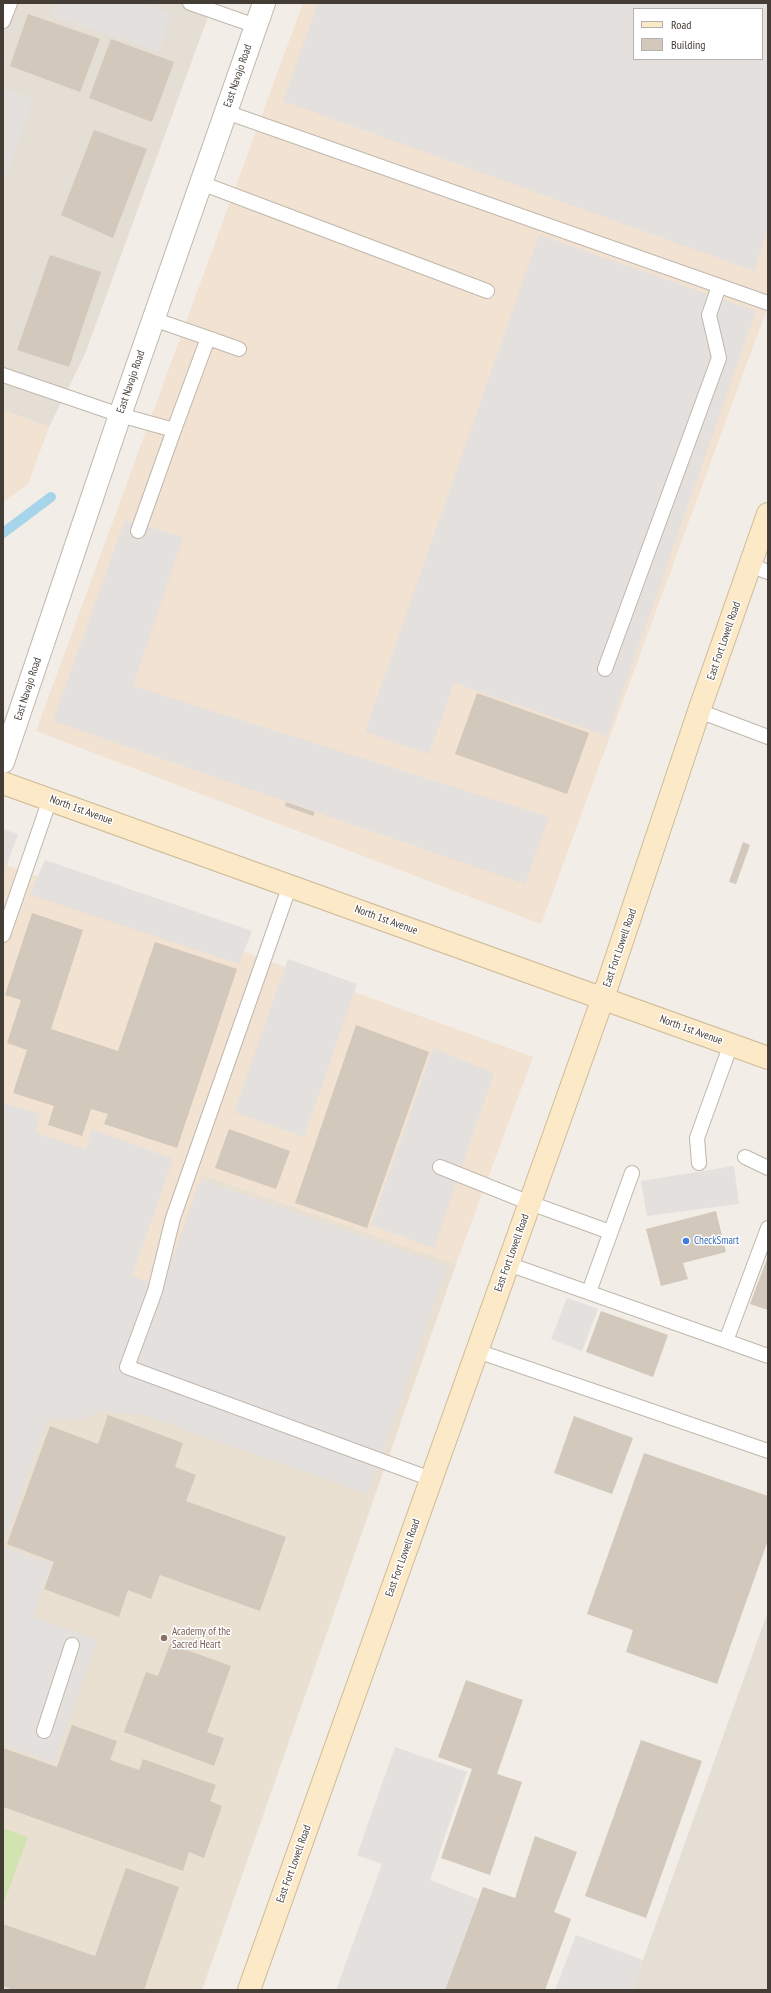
<!DOCTYPE html>
<style>
body{margin:0}
#map{position:relative;width:771px;height:1993px;overflow:hidden;background:#f2ede6;font-family:"PT Sans Narrow",sans-serif}
canvas{display:block}
.frame{position:absolute;inset:0;border:4px solid #443d36;pointer-events:none}
.legend{position:absolute;left:633px;top:8px;width:130px;height:52px;box-sizing:border-box;background:#fff;border:1px solid #b4b1af;margin:0;padding:5px 7px;list-style:none;font-size:12px;color:#443d36}
.legend li{display:flex;align-items:center;gap:8px;height:20px}
.legend b{width:20px;border:1px solid #b4b1af}
</style>
<div id="map">
<canvas width="771" height="1993"></canvas>
<div class="frame"></div>
<ul class="legend">
<li><b style="height:5px;background:#fbe9c7"></b>Road</li>
<li><b style="height:11px;background:#d2c8bc"></b>Building</li>
</ul>
</div>
<script>
const context = document.querySelector('canvas').getContext('2d');
context.lineJoin = 'round';
function fill(path, color) { context.fillStyle = color; context.fill(path, 'evenodd'); }
function strokePath(path, color, width, dash) { context.strokeStyle = color; context.lineWidth = width; context.lineCap = dash ? 'butt' : 'round'; context.setLineDash(dash || []); context.stroke(path); }
function write(font, color, halo, rows, align = 'center') {
  context.font = font + ' "PT Sans Narrow",sans-serif'; context.lineWidth = 3; context.setLineDash([]); context.textBaseline = 'middle'; context.strokeStyle = halo; context.fillStyle = color; for (const [text, x, y, turn = 0] of rows) {
    context.save(); context.translate(x, y); context.rotate((+turn || 0) * Math.PI / 180); context.textAlign = isNaN(turn) ? turn : align; if (halo) context.strokeText(text, 0, 0); context.fillText(text, 0, 0); context.restore();
  }
}
fill(new Path2D(`
 M3,3H213L85,354L49,427L3,410Z
 M768,1611V1990H632L643,1960Z`), '#e5ded4');
fill(new Path2D(`
 M303,3H768V306L541,924L36,731ZM634,9H762V59H634Z
 M3,410L49,427L28,484L3,502Z
 M3,864L533,1057L456,1264L203,1174L163,1287L3,1232Z`), '#f2e2d2');
fill(new Path2D(`
 M202,1174L456,1264L202,1990H3V1232L162,1287Z`), '#eae0d1');
fill(new Path2D(`
 M3,1828L28,1837L3,1905Z`), '#d1e3b1');
fill(new Path2D(`
 M55,3H139L171,14L159,52L51,16Z
 M318,3H768V228L754,271L283,101ZM634,9H762V59H634Z
 M3,87L33,99L3,186Z
 M539,235L756,311L607,736L454,683L429,754L365,732Z
 M125,520L183,537L133,686L549,817L525,884L53,721Z
 M3,829L18,834L3,875Z
 M45,860L252,931L239,964L30,895Z
 M288,959L357,984L304,1137L234,1112Z
 M433,1048L494,1073L434,1248L371,1225Z
 M3,1103L40,1114L36,1133L86,1149L92,1129L173,1159L132,1276L163,1287L201,1179L448,1266L368,1494L137,1413L128,1415L105,1411L78,1420H47L3,1545Z
 M734,1166L739,1204L647,1216L641,1181Z
 M567,1298L598,1309L582,1351L551,1339Z
 M3,1547L52,1564L33,1617L97,1640L54,1763L3,1745Z
 M395,1747L467,1772L430,1880L478,1899L445,1990H336L382,1864L357,1855Z
 M576,1935L643,1960L632,1990H555Z`), '#e3e0de');
strokePath(new Path2D(`
 M3,533L51,497`), '#a6d5eb', 10);
fill(new Path2D(`
 M28,14L100,39L80,92L10,66Z
 M111,39L174,62L152,122L89,98Z
 M94,130L147,149L113,238L61,215Z
 M50,255L101,272L69,367L17,350Z
 M477,693L589,733L567,794L455,754Z
 M286,802L315,812L313,816L285,806Z
 M743,842L750,845L736,884L729,882Z
 M32,913L83,930L51,1029L118,1051L155,942L237,969L177,1148L104,1124L108,1114L91,1109L82,1136L48,1125L54,1106L13,1093L27,1050L7,1043L21,1000L5,995Z
 M356,1025L429,1052L367,1228L295,1203Z
 M229,1129L290,1151L276,1189L215,1168Z
 M716,1211L726,1252L683,1263L688,1279L661,1286L646,1229Z
 M768,1256V1310L750,1304Z
 M601,1311L668,1335L653,1377L586,1352Z
 M108,1415L183,1443L175,1467L196,1475L186,1501L286,1537L260,1611L160,1575L151,1599L128,1590L119,1617L44,1589L54,1562L7,1544L50,1426L98,1444Z
 M574,1416L633,1438L612,1494L554,1473Z
 M644,1453L768,1496V1540L717,1684L626,1652L633,1630L587,1614Z
 M170,1644L231,1666L207,1732L224,1738L214,1766L124,1732L146,1672L158,1676Z
 M466,1680L523,1700L497,1774L522,1782L490,1875L441,1858L472,1769L438,1757Z
 M72,1725L117,1741L110,1760L139,1770L143,1759L216,1785L210,1801L222,1806L204,1858L189,1852L183,1871L3,1807V1748L57,1767Z
 M641,1740L702,1761L646,1918L585,1896Z
 M535,1836L577,1852L554,1912L571,1919L545,1990H445L483,1887L515,1898Z
 M126,1868L179,1887L144,1990H14L3,1986V1924L95,1956Z`), '#d2c8bc');
const service = new Path2D(`
 M190,3L256,26
 M3,21L10,3
 M226,112L768,303
 M201,183L487,291
 M208,338L239,349
 M3,375L120,415L174,430L208,338L153,319
 M138,531L174,430
 M750,565L768,572
 M605,669L719,358L709,315L719,286
 M699,711L768,737
 M290,885L173,1218L155,1291L127,1367L431,1479
 M3,935L50,799
 M745,1157L768,1168
 M699,1163L697,1138L731,1044
 M440,1167L530,1203L610,1232
 M508,1264L726,1341L768,1228
 M589,1292L632,1173
 M726,1341L768,1356
 M477,1351L768,1451
 M44,1731L72,1645`);
const minor = new Path2D(`
 M3,762L120,415L264,3`);
const secondary = new Path2D(`
 M3,783L768,1058
 M249,1990L603,998L699,711L768,514`);
strokePath(service, '#bfb7ac', 16);
strokePath(minor, '#bfb7ac', 24);
strokePath(secondary, '#cebb98', 24);
strokePath(service, '#fff', 14);
strokePath(minor, '#fff', 22);
strokePath(secondary, '#fbe9c7', 22);
for (const [x, y, r, color] of [
 [686,1241,4,"#3f7fe0"],
 [164,1638,4,"#8d6e63"]
]) { const dot = new Path2D(); dot.arc(x, y, r, 0, 2 * Math.PI); context.fillStyle = color; context.fill(dot); strokePath(dot, '#fff', 1.5); }
write('11px', '#443d36', '#fff', [
 ["East Navajo Road",238,76,-71],
 ["East Navajo Road",131,382,-71],
 ["East Fort Lowell Road",724,641,-71],
 ["East Navajo Road",28,689,-72],
 ["North 1st Avenue",81,810,20],
 ["North 1st Avenue",386,920,20],
 ["East Fort Lowell Road",620,948,-71],
 ["North 1st Avenue",691,1030,20],
 ["East Fort Lowell Road",512,1253,-70],
 ["East Fort Lowell Road",403,1558,-70],
 ["East Fort Lowell Road",294,1864,-70]
]);
write('11px', '#366cbe', '#fff', [
 ["CheckSmart",694,1241]
], 'left');
write('11px', '#785e54', '#fff', [
 ["Academy of the",172,1632],
 ["Sacred Heart",172,1645]
], 'left');
</script>
